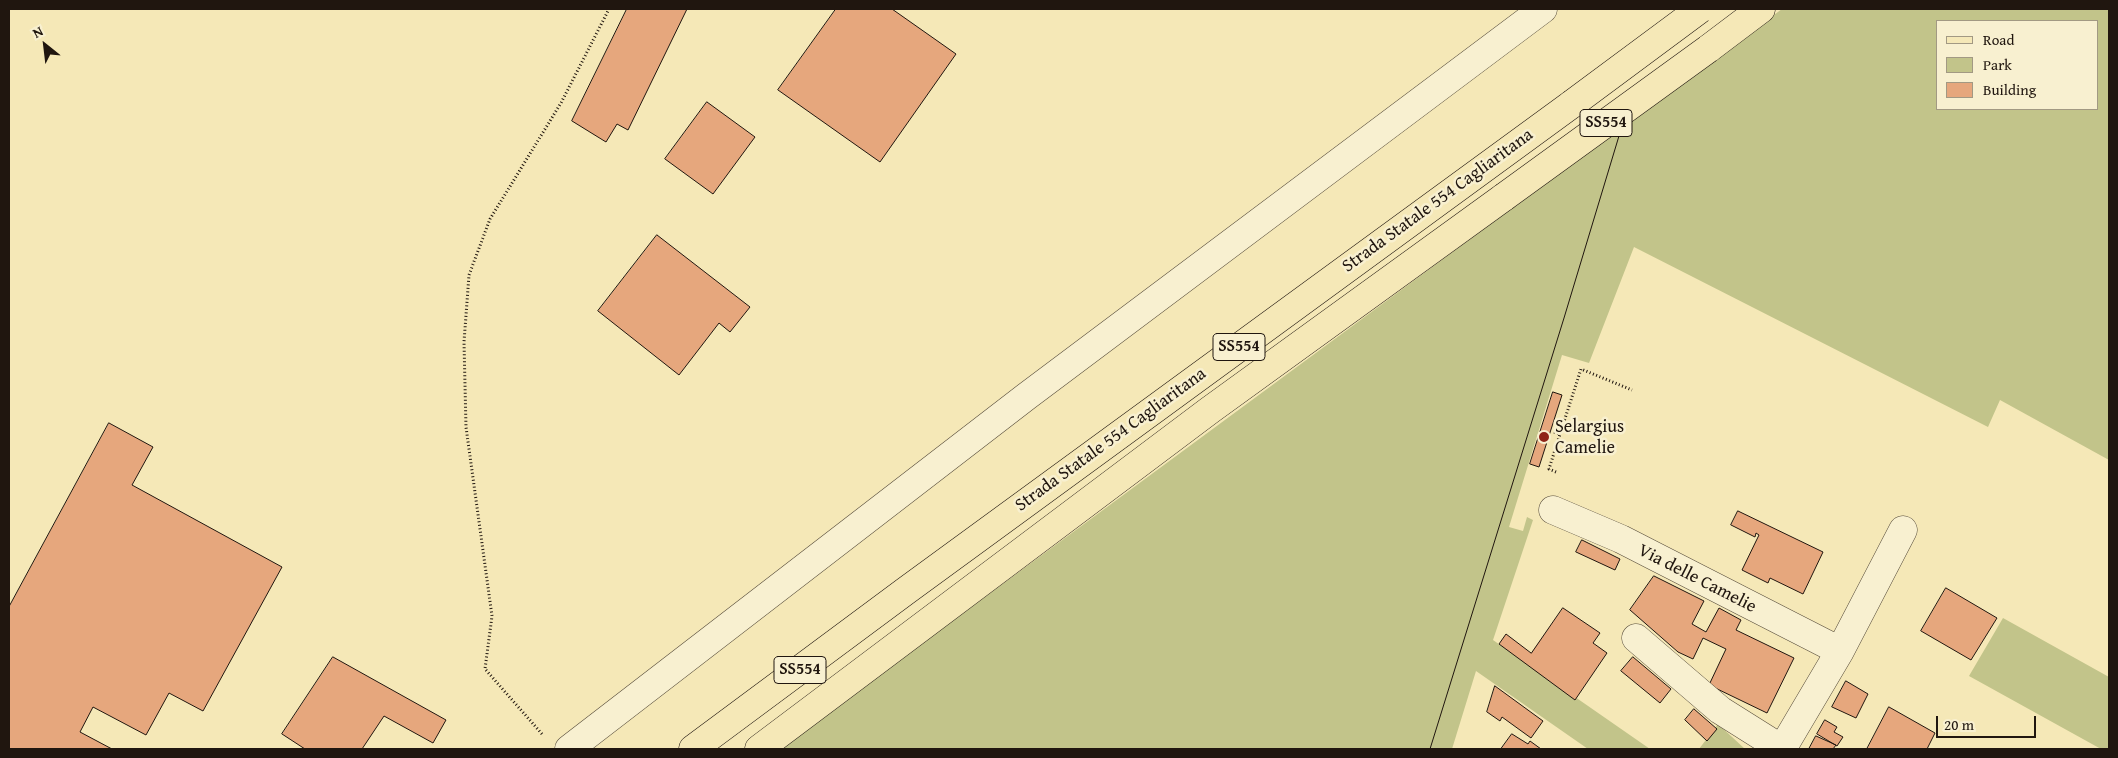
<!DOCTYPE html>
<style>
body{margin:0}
#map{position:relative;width:2118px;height:758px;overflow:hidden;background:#f5e8b7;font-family:"Gentium Book Plus",serif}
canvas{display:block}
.frame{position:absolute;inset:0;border:10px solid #20160f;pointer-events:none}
.legend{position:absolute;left:1936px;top:20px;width:162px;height:90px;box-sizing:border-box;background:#f8f0d0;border:1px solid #a29983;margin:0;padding:6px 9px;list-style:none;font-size:15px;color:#20160f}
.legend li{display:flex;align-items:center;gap:10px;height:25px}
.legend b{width:25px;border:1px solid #a29983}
.north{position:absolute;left:20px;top:20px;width:50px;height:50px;-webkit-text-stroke:4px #f8f0d0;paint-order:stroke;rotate:331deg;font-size:14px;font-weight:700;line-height:20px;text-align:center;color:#20160f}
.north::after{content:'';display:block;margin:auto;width:18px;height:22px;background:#20160f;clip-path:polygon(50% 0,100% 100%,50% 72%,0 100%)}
.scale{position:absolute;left:1936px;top:716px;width:100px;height:22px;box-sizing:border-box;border:2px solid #20160f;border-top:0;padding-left:6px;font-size:15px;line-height:18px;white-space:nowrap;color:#20160f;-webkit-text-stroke:4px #f8f0d0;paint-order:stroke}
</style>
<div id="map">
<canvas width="2118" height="758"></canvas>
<div class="frame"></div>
<ul class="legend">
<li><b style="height:6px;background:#f5e8b7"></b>Road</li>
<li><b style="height:14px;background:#c2c48a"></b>Park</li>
<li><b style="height:14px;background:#e6a77d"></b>Building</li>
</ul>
<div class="north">N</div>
<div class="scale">20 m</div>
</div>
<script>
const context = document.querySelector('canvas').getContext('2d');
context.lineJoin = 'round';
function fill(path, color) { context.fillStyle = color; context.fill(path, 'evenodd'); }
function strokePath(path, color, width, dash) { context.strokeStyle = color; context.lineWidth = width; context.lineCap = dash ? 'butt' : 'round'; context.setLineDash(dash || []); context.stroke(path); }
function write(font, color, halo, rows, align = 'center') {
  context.font = font + ' "Gentium Book Plus",serif'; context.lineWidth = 5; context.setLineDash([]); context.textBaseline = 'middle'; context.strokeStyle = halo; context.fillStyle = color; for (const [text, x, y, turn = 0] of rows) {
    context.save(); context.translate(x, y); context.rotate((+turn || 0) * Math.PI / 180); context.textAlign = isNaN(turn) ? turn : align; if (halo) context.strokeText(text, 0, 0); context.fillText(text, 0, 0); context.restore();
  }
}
fill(new Path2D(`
 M1782,9H2109V460L2000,400L1988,427L1634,247L1589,363L1562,355L1509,527L1523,531L1527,517L1533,520L1493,640L1650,749H1588L1476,671L1452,749H779ZM1937,21H2097V109H1937Z
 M2003,618L2109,677V749H2101L1969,676Z
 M1718,724L1745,749H1699Z`), '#c2c48a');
const building = new Path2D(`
 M627,9H687L628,130L617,124L606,142L572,121Z
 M836,9H892L956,54L880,162L778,90Z
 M707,102L755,137L713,194L665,159Z
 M657,235L750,307L730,332L719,323L679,375L598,311Z
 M1553,392L1562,395L1539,467L1530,464Z
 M109,423L153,447L132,485L282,567L203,711L169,693L146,735L93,707L80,732L112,749H9V607Z
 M1738,511L1823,552L1803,594L1770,578L1768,583L1742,570L1759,535L1756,533L1755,537L1731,525Z
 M1582,540L1620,559L1615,570L1576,552Z
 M1654,576L1704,601L1692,624L1706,632L1719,608L1741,620L1736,630L1794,658L1767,713L1709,685L1726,649L1703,638L1693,659L1678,652L1630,610Z
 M1946,588L1997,618L1971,660L1921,631Z
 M1563,608L1600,633L1593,643L1607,653L1575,700L1499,644L1506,634L1531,653Z
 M333,657L446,720L433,743L384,716L362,749H305L282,734Z
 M1633,657L1671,689L1660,703L1621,671Z
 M1846,681L1868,694L1856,718L1832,707Z
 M1495,686L1543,721L1531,738L1502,717L1500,721L1487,712Z
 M1889,707L1935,733L1927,749H1867Z
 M1694,709L1717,729L1707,741L1685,720Z
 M1825,720L1837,727L1834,732L1843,737L1837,746L1817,734Z
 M1512,734L1528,744L1530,741L1541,749H1501Z
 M1816,736L1836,745L1833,749H1809Z`);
fill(building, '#e6a77d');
strokePath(building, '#20160f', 1);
const minor = new Path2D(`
 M1553,510L1621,539L1840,651
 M1636,638L1720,710L1782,749
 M569,749L1027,396L1543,9
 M1782,749L1840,651L1903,530`);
const primary = new Path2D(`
 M1708,49L1761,9
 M693,749L907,590L1572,104
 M759,749L1210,410L1504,197`);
strokePath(minor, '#554a39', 29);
strokePath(primary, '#20160f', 29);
strokePath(new Path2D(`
 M1554,432L1560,434L1581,369L1632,390
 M1556,472L1549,469L1560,434
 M542,734L485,669L492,616L466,427L464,342L469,275L490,219L561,103L609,9`), '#20160f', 3, [1, 2.5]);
strokePath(minor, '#f8f0d0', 28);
strokePath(primary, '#f5e8b7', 28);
strokePath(new Path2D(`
 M1430,749L1564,318L1622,126`), '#20160f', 1);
const primaryBridge = new Path2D(`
 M1572,104L1700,9
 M1504,197L1708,49`);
strokePath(primaryBridge, '#20160f', 29, []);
strokePath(primaryBridge, '#f5e8b7', 28);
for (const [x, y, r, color] of [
 [1544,437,6,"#8f2418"]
]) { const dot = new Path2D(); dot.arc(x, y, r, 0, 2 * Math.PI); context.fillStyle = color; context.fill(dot); strokePath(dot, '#f8f0d0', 2); }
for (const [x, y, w] of [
 [1606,123,52],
 [1239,347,52],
 [800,670,52]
]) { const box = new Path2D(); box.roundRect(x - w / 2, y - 13.5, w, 27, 4); context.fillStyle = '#f8f0d0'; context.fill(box); strokePath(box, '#20160f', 1); }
write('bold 16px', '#20160f', null, [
 ["SS554",1606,123],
 ["SS554",1239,347],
 ["SS554",800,670]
]);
write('18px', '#20160f', '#f8f0d0', [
 ["Strada Statale 554 Cagliaritana",1438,201,-36],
 ["Strada Statale 554 Cagliaritana",1111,440,-36],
 ["Via delle Camelie",1697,579,27]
]);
write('18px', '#20160f', '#f8f0d0', [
 ["Selargius",1555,427],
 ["Camelie",1555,448]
], 'left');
</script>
